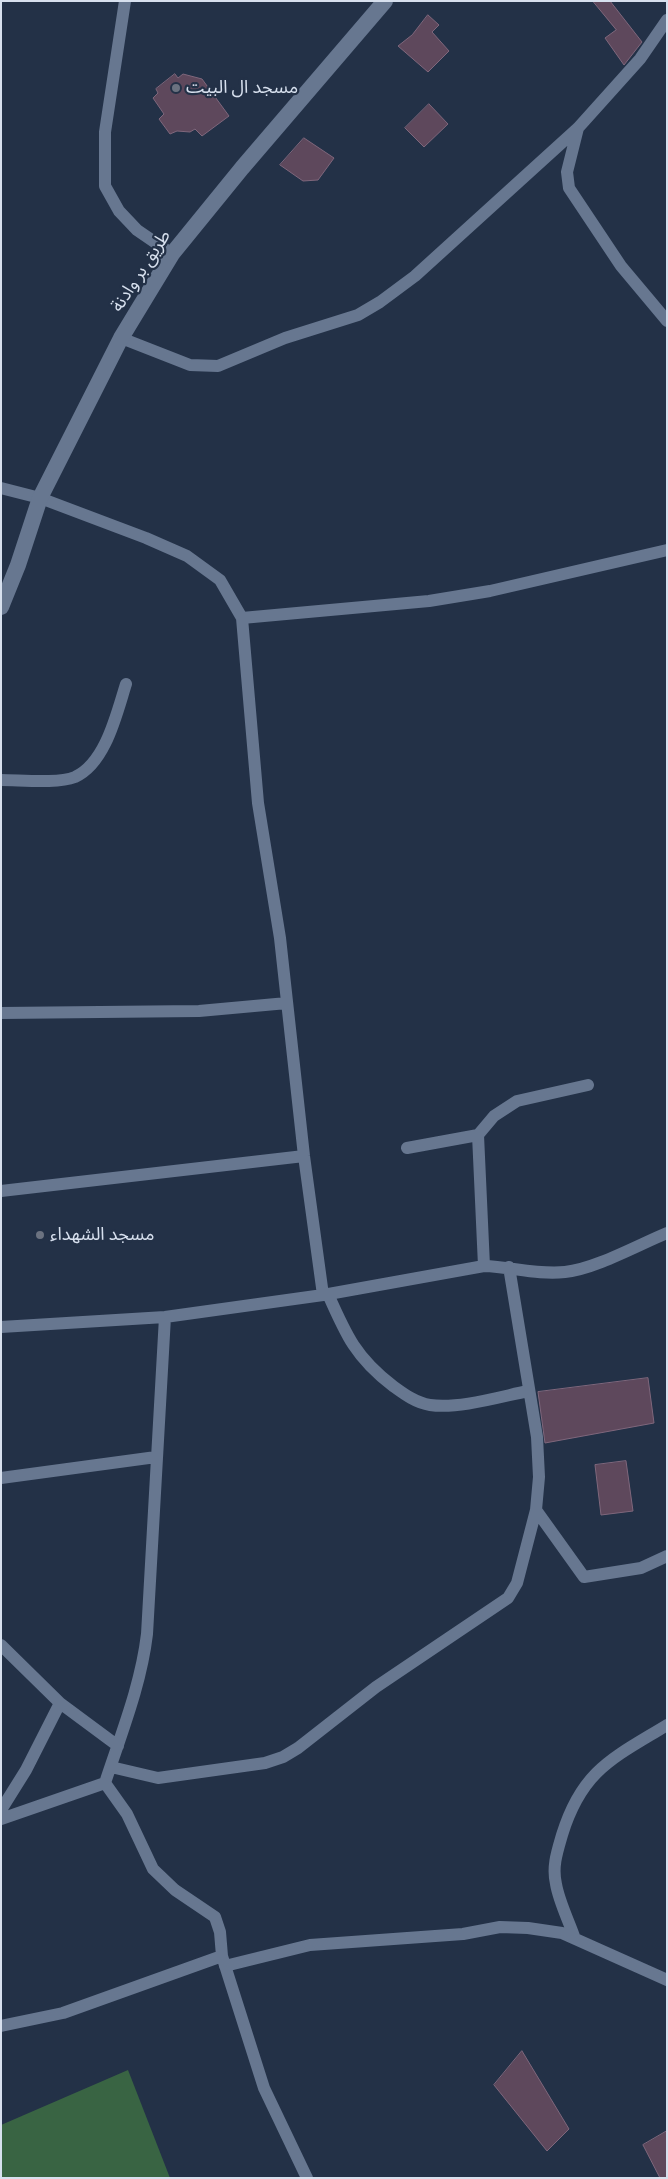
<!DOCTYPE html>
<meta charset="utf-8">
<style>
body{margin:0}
#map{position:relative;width:668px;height:2179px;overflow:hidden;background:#233147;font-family:Cabin,sans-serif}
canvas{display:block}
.frame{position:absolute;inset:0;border:2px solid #d7e0ee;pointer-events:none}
</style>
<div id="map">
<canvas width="668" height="2179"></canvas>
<div class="frame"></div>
</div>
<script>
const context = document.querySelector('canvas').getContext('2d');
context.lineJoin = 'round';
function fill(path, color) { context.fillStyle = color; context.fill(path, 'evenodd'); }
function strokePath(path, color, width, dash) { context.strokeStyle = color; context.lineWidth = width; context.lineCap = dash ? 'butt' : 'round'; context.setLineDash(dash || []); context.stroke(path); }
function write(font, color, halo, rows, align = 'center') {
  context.font = font + ' Cabin,"Noto Sans Arabic",sans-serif'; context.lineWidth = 4.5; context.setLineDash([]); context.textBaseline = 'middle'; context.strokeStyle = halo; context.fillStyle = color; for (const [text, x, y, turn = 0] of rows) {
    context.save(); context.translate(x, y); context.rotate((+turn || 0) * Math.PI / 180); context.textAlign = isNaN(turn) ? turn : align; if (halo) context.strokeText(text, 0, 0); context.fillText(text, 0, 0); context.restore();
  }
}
fill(new Path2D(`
 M128,2070L170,2178H1V2125Z`), '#396443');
const building = new Path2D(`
 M593,1H610L642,42L624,65L605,38L616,30Z
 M428,15L439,25L432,32L449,51L428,72L398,46L412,35Z
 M175,74L178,78L183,74L202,79L229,116L202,136L195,129L190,132L177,131L170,134L159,119L164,114L153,98L158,93L156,89Z
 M429,104L448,124L424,147L405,128Z
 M304,138L334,158L318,180L303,181L280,165Z
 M648,1378L654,1423L545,1443L538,1392Z
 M626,1461L633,1511L601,1515L595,1465Z
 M522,2051L569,2129L547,2151L494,2085Z
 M667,2131V2178H660L643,2145Z`);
fill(building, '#5e485c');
strokePath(building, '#7f677c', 1);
strokePath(new Path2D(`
 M125,1L105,132V186L119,211L137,230L172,254
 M578,128L567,172L569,188L621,266L667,321
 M121,338L190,365L218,366L285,338L358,315L380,302L415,276L578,128L640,59L667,20
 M1,488L40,498L146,538L187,556L220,580L242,618L258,803L280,938L304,1156L323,1295
 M242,618L429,601L490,591L667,550
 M1,780C21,780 57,784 75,777C106,763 117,712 126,684
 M1,1013L199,1011L287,1003
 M407,1148L478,1135
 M1,1191L304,1156
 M484,1266L478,1135L494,1116L517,1101L588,1085
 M328,1294C346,1335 356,1358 393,1386C404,1394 416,1403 430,1405C459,1409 499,1397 528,1391
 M1,1327L165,1317L323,1295L484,1266C511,1267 538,1275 565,1272C595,1269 638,1245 667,1233
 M1,1478L156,1457
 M536,1510L584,1577L641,1568L667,1556
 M1,1645L60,1703L118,1746
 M111,1767L158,1778L265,1763L283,1757L298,1748L376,1687L508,1598L517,1583L536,1510L539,1477L537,1437L509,1267
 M105,1783L127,1814L153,1869L175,1890L215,1917L220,1932L222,1956L264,2088L307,2178
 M1,1810L26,1770L60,1703
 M1,1819L105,1783C121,1734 141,1685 147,1634L165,1317
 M575,1939C569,1921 559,1902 556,1884C552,1867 557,1852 562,1835C582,1770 613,1758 667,1725
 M225,1966L310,1945L463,1934L500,1927L528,1928L562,1933L667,1980
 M1,2026L63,2013L222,1956`), '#677790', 12);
strokePath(new Path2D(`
 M1,607L18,565L40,498L121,338L172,254L242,168L385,1`), '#677790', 16);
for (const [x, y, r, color] of [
 [176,88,5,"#6b7280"],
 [40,1235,5,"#6b7280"]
]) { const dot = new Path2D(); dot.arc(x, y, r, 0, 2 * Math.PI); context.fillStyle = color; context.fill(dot); strokePath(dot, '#233147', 2); }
write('18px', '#d7e0ee', '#233147', [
 ["مسجد ال البيت",186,88],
 ["مسجد الشهداء",50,1235]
], 'left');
write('18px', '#d7e0ee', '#233147', [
 ["طريق بر وادنة",141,271,-57]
]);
</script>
